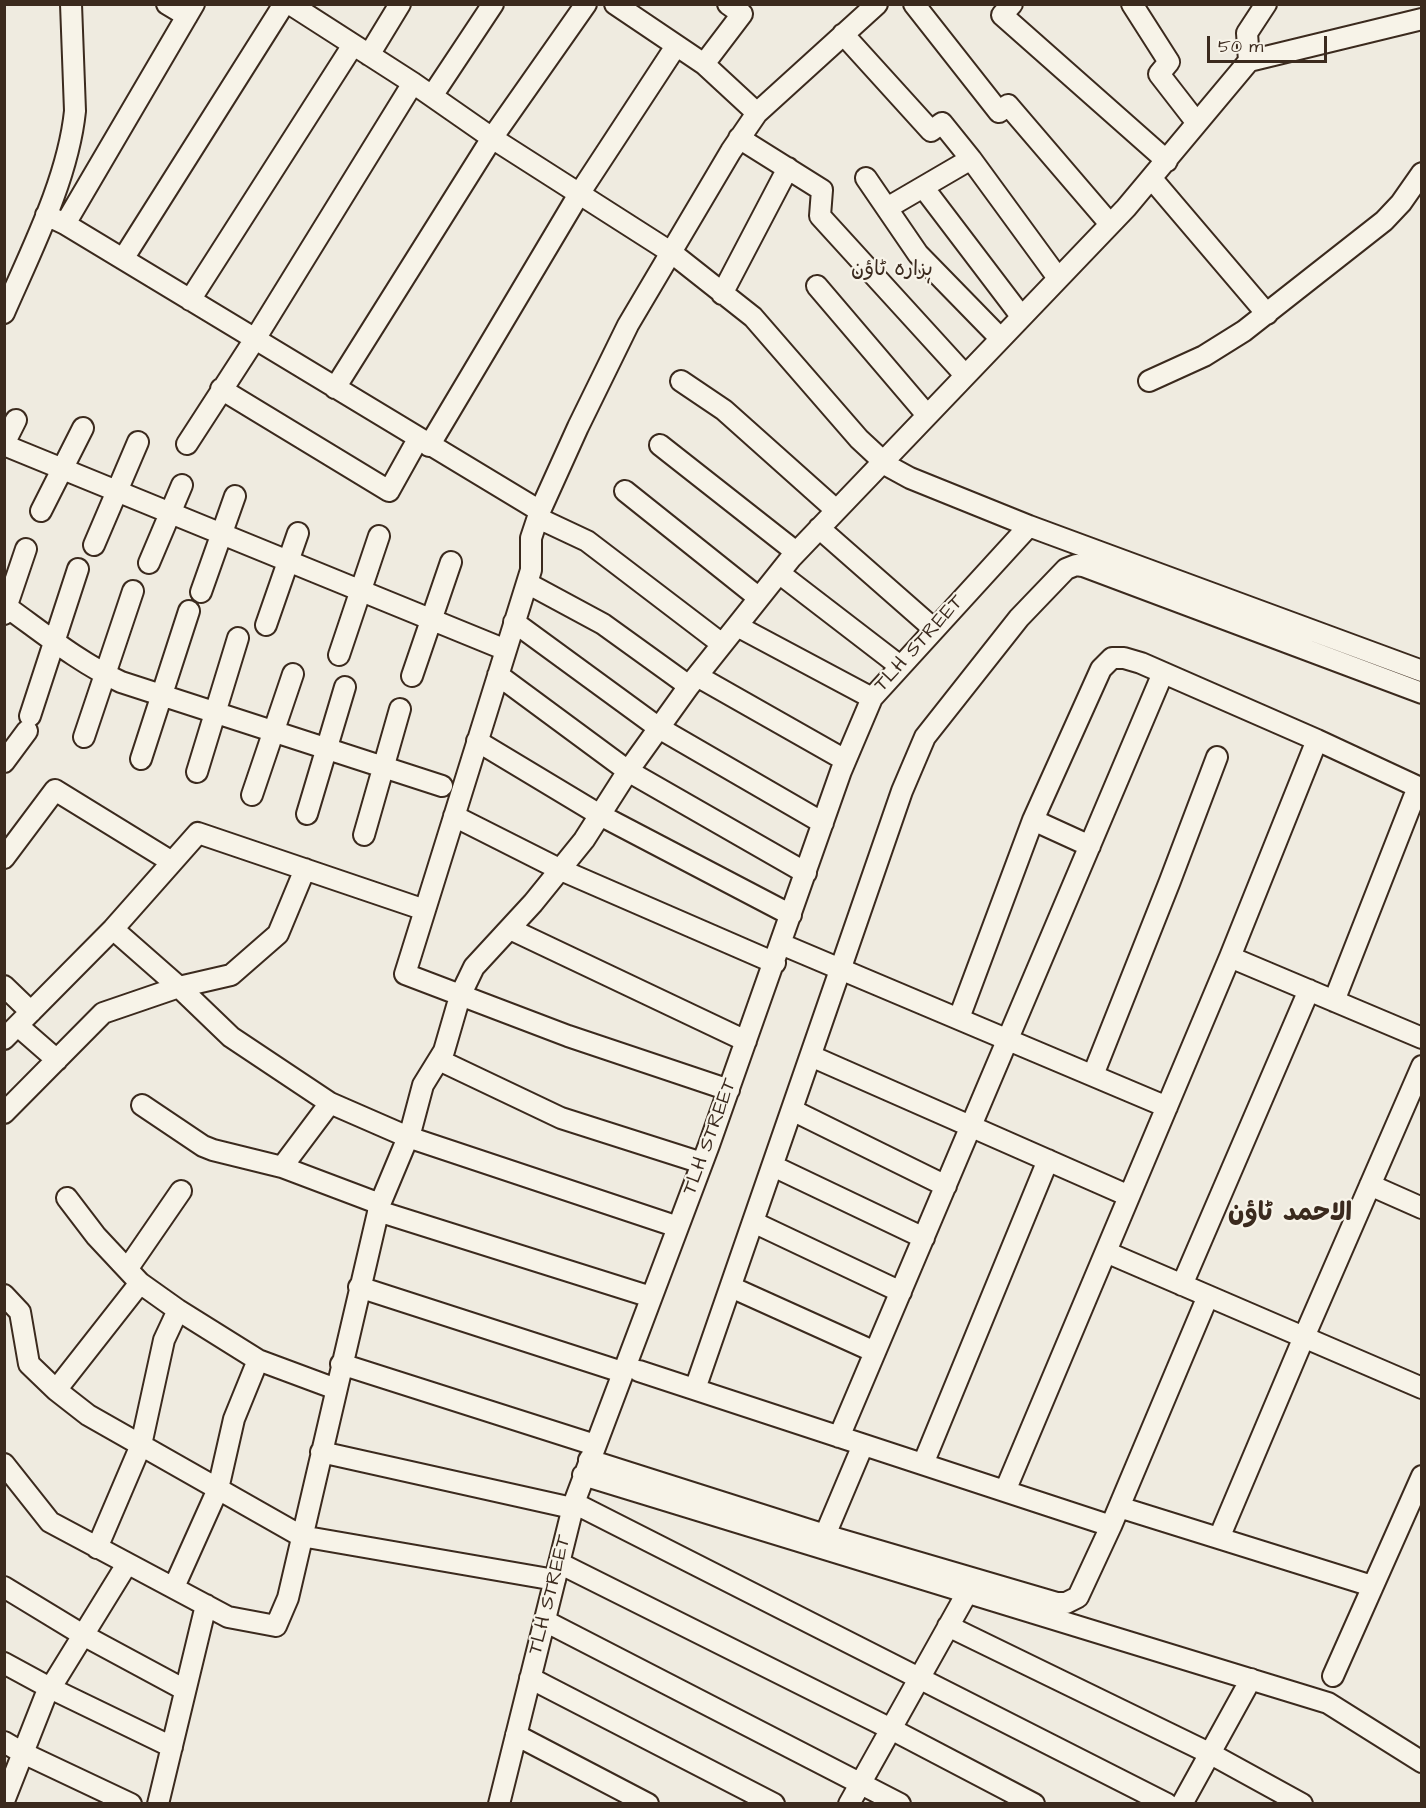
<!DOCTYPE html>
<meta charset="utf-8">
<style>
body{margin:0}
#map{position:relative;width:1426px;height:1808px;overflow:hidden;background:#efebe0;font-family:"Architects Daughter",sans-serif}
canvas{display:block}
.frame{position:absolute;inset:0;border:6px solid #3b2a1e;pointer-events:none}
.scale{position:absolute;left:1207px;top:36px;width:120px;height:27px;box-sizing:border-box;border:3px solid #3b2a1e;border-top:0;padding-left:8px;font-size:18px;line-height:21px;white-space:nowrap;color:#3b2a1e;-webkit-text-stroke:4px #f7f3e8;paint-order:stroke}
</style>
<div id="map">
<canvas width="1426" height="1808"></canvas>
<div class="frame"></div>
<div class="scale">50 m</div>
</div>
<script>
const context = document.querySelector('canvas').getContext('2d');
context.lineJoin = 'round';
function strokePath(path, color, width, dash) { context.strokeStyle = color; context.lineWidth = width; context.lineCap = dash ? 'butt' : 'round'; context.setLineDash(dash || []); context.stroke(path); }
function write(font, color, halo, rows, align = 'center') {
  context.font = font + ' "Architects Daughter","Playpen Sans Arabic",sans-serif'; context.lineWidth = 4.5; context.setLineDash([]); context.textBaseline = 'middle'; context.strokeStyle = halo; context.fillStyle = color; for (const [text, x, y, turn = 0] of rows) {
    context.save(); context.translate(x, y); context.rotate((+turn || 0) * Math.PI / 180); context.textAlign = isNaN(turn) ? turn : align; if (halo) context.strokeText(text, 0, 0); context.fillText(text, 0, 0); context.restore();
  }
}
const minor = new Path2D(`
 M167,4L187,16
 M290,4L413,83L492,138L672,253L753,317L859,439L888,466L910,478L1029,526L1422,671
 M615,4L704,64L757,113
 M914,4L999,112L1008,105L1110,224
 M1012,4L1002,15L1167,161
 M1132,4L1169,62L1159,74L1197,123
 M843,34L931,131L942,123L971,159L1058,278
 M369,55L400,4
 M1249,61L1247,33L1266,4
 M704,64L742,14L728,4
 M432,96L493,4
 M739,138L822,190L820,216L965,375
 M866,178L918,254L1000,338
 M1152,179L1267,314
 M923,187L1021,316
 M887,208L971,159
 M46,215L65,224L540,511
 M65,224L194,4
 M123,259L284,4
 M817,286L927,415
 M722,294L788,168
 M190,300L353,45
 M4,313C31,251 68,179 75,111L71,4
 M681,381L724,410L836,510
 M1149,381L1204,356L1244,331L1384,221L1401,203L1422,173
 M335,388L492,138L586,4
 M221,389L389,491L418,439
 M4,444L16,420
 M187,444L255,339L413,83
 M4,445L506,650
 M660,445L796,552
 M429,446L579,194L676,46
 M625,491L759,598
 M41,511L83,428
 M538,518L587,541L722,644
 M819,528L934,629
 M94,545L138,442
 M149,563L182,485
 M779,573L900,666
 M527,583L603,624L689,686
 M201,592L235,496
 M4,605C42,632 78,662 121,682L442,786
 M4,614L26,549
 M514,622L659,728L823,823
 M266,625L298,533
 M737,626L872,698
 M339,655L379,536
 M498,675L628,771L806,873
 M412,676L451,562
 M697,676L845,760
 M30,716L78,569
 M84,737L133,591
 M477,741L600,815L791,915
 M141,759L189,611
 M4,762L27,731
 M197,772L238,638
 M252,795L293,674
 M307,814L345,687
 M454,816L561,870L775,963
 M1033,820L1090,846
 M364,835L400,709
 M4,858L55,790L172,862
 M113,929L179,987L231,1037L330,1103L408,1137L678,1227
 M510,929L746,1041
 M781,944L1167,1107
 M1230,957L1422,1038
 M4,986L31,1012
 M959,1018L1033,820L1101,669L1112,658H1124L1141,663L1317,740L1418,787L1334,1001
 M18,1026L57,1060
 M4,1039L113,929L198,833L425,910
 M811,1056L1129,1196
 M439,1060L561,1118L702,1163
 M1093,1075L1170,881L1217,757
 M729,1090L568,1036L405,974L531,570V538L540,511L578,427L628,325L731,151L757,113L877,4
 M142,1105L203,1146L213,1150L282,1167L380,1204
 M792,1110L946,1186
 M4,1113L103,1013L179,987L231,975L278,934L305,869
 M773,1166L924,1238
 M282,1167L330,1103
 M1370,1185L1422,1208
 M67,1198L96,1236L140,1283L178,1310L258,1360L336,1389
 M378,1211L651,1297
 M753,1222L901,1292
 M1106,1252L1422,1388
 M128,1268L181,1191
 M1182,1285L1309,990
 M359,1287L622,1372
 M731,1287L875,1352
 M4,1295L20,1312L29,1364L56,1390L88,1415L301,1536L555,1580
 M341,1364L595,1445
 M639,1371L1111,1526
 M695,1389L902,791L925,737L1019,618L1066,569L1076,565L1083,566L1422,693
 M56,1390L140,1283
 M839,1437L1163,673
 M321,1452L572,1508
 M589,1460L825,1535L1057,1603H1066L1078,1597L1111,1526L1208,1296
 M4,1464L50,1522L228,1617L276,1626L288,1598L380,1204L411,1130L423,1085L444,1051L460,996L474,967L533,903L584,840L628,771L689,686L791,558L1126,208L1249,61L1422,19
 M923,1464L1048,1160
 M583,1475L1328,1703L1422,1762
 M1005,1491L1230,957L1317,740
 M574,1503L1167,1804
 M1119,1507L1372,1586
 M825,1535L863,1445
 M1219,1538L1304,1337L1422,1066
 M97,1548L141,1445L164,1340L178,1310
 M559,1563L891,1729L1034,1804
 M4,1587L83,1635L185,1690
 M174,1587L218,1489L234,1419L258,1360
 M545,1621L900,1804
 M948,1626L1211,1754L1302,1804
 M4,1663L50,1688L172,1747
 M1333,1676L1422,1476
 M530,1678L774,1804
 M516,1735L648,1804
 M4,1742L23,1753L131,1804
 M4,1801L45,1697L127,1564
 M158,1804L206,1605
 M499,1804L574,1503L709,1145L841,771L872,698L1029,526
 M849,1804L967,1593
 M1182,1804L1251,1679`);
strokePath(minor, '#3b2a1e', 24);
strokePath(minor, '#f7f3e8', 20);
write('20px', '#3b2a1e', '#f7f3e8', [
 ["TLH STREET",920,644,-48],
 ["TLH STREET",711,1137,-70],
 ["TLH STREET",551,1595,-76]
]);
write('21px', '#3b2a1e', '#f7f3e8', [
 ["ہزارہ ٹاؤن",892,271]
]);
write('bold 26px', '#3b2a1e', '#f7f3e8', [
 ["الاحمد ٹاؤن",1290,1215]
]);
</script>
